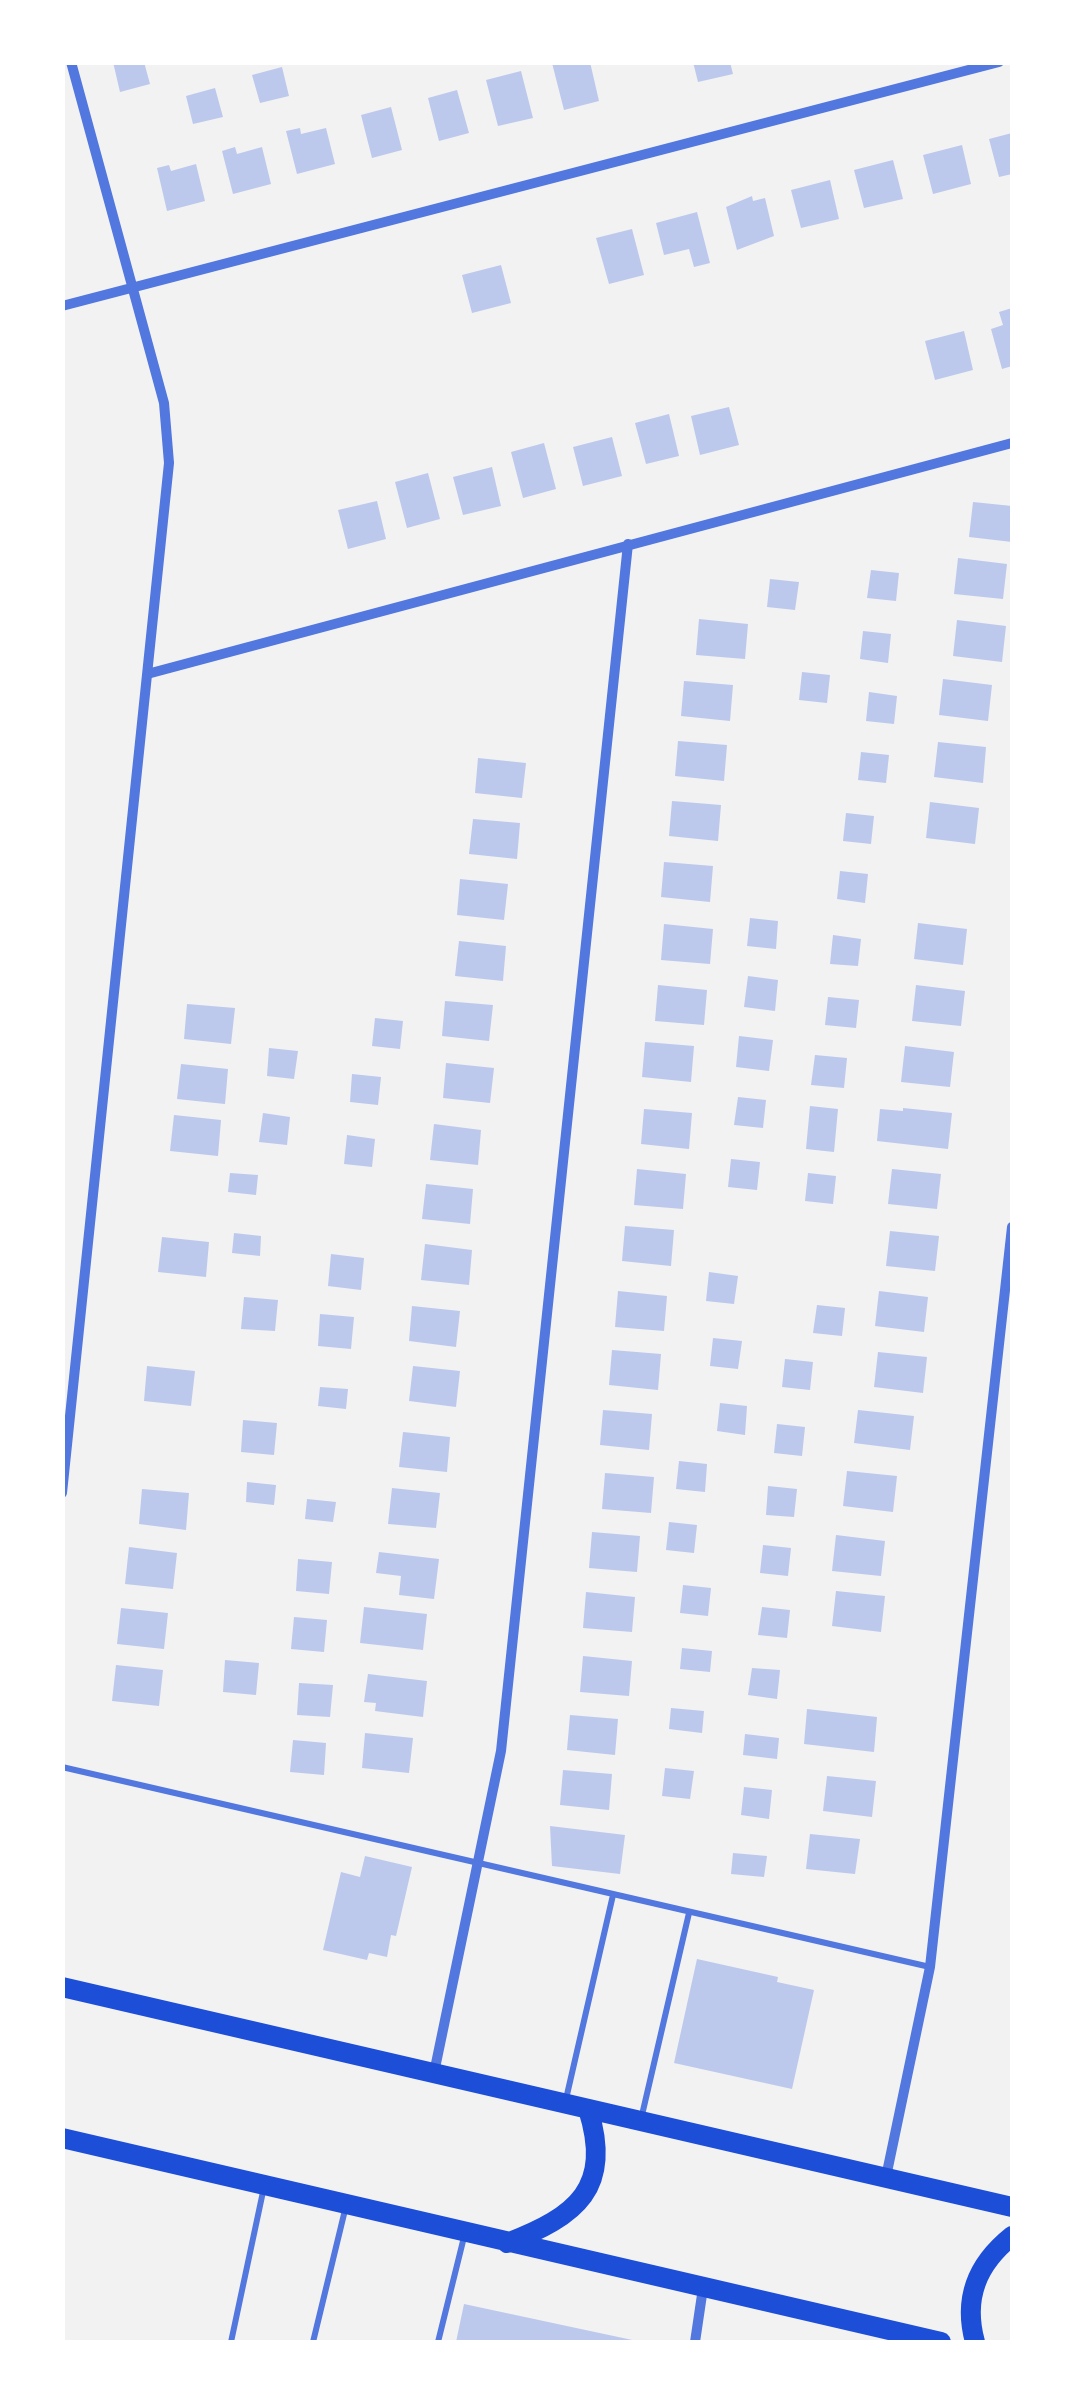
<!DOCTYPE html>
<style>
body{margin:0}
#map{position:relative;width:1075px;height:2405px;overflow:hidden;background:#f2f2f2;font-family:"DM Sans",sans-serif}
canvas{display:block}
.frame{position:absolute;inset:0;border:65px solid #fff;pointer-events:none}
</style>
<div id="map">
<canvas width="1075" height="2405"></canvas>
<div class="frame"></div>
</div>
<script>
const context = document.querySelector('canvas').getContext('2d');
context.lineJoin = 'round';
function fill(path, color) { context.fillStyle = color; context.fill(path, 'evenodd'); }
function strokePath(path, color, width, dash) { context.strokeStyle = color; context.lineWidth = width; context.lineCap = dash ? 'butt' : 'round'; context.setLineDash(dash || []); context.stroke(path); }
fill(new Path2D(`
 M113,62H144L150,84L120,92Z
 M590,62L599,101L564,110L552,63Z
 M693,62H730L733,74L698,82Z
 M282,67L289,96L260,103L252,75Z
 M521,71L533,118L498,126L486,80Z
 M215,88L223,117L193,124L186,96Z
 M457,90L469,133L439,141L428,98Z
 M391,107L402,150L372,158L361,115Z
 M300,128L301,134L326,128L335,164L297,174L286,131Z
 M1012,133V174L999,177L989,139Z
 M962,145L971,184L933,194L923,155Z
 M235,147L237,154L262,147L271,184L233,194L222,151Z
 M893,160L903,199L864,208L854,170Z
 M196,164L205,201L167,211L157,168L169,165L171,171Z
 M830,180L839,219L801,228L791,190Z
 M752,196L753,201L765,198L774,236L737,250L726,207Z
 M697,212L710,263L694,267L689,249L664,255L656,223Z
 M632,229L644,275L609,284L596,238Z
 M501,265L511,303L472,313L462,275Z
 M1012,308V366L1002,369L991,329L1003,325L999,312Z
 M964,331L973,370L935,380L925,341Z
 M729,407L739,445L700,455L691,416Z
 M669,414L679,456L646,464L635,423Z
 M612,437L622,476L583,486L573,447Z
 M544,443L556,489L523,498L511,452Z
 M492,467L501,506L463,515L453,477Z
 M428,473L440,519L407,528L395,482Z
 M377,501L386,539L348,549L338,510Z
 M973,502L1012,506V542L969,537Z
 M958,558L1007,564L1003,599L954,594Z
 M871,570L899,573L896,601L867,598Z
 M770,579L799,582L795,610L767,607Z
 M699,619L748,624L745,659L696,655Z
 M957,620L1006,626L1002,662L953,656Z
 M863,631L891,634L888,663L860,659Z
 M802,672L830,675L827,703L799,700Z
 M943,679L992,685L988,721L939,715Z
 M684,681L733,685L730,721L681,716Z
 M869,692L897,696L894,724L866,721Z
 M678,741L727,745L724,781L675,776Z
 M938,742L986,747L983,783L934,777Z
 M861,752L889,755L886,783L858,780Z
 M478,758L526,763L522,798L475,793Z
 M672,801L721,805L718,841L669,836Z
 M930,802L979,808L975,844L926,838Z
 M846,813L874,816L871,844L843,841Z
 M473,819L520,823L517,859L469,854Z
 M664,862L713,866L710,902L661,897Z
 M840,871L868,874L865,903L837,899Z
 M460,879L508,884L504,920L457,915Z
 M750,918L778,921L776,949L747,946Z
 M918,923L967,929L963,965L914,959Z
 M664,924L713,929L710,964L661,960Z
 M833,935L861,939L858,966L830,964Z
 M459,941L506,946L503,981L455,976Z
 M748,976L778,980L775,1011L744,1007Z
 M658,985L707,990L704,1025L655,1021Z
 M916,985L965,991L961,1026L912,1021Z
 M828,997L859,1000L856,1028L825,1025Z
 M445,1001L493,1005L489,1041L442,1036Z
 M187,1004L235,1008L231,1044L184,1039Z
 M375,1018L403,1021L400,1049L372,1046Z
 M739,1036L773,1040L769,1071L736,1067Z
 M645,1042L694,1046L691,1082L642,1077Z
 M905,1046L954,1052L950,1087L901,1082Z
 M269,1048L298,1051L294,1079L267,1076Z
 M815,1055L847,1058L844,1088L811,1085Z
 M446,1063L494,1068L490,1103L443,1098Z
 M181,1064L228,1069L225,1104L177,1099Z
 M352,1074L381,1077L378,1105L350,1102Z
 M738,1097L766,1100L763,1128L734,1125Z
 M810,1106L838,1109L834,1152L806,1149Z
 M903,1108L952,1113L948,1149L877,1141L880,1109L903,1111Z
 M644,1109L692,1113L689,1149L641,1144Z
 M263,1113L290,1117L287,1145L259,1142Z
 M174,1115L221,1120L218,1156L170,1151Z
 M434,1124L481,1130L478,1165L430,1160Z
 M347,1135L375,1139L372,1167L344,1164Z
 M731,1159L760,1162L757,1190L728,1187Z
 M637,1169L686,1174L683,1209L634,1205Z
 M892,1169L941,1174L937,1209L888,1204Z
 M230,1173L258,1175L256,1195L228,1192Z
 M808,1173L836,1176L833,1204L805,1201Z
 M426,1184L473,1189L470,1224L422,1219Z
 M625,1226L674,1230L671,1266L622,1261Z
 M890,1231L939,1236L935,1271L886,1266Z
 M234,1233L261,1236L260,1256L232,1253Z
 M162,1237L209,1242L206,1277L158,1272Z
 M425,1244L472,1250L469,1285L421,1280Z
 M331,1254L364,1258L361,1290L328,1286Z
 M709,1272L738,1276L734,1304L706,1301Z
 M618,1291L667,1296L664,1331L615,1327Z
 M879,1291L928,1297L924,1332L875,1326Z
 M244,1297L278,1300L275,1331L241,1329Z
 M817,1305L845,1308L842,1336L813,1333Z
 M412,1306L460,1311L456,1347L409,1341Z
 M320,1314L354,1317L351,1349L318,1346Z
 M713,1338L742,1341L738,1369L710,1366Z
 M612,1350L661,1354L658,1390L609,1385Z
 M878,1352L927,1357L923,1393L874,1387Z
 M785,1359L813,1362L810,1390L782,1387Z
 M147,1366L195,1371L191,1406L144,1401Z
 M413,1366L460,1371L456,1407L409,1401Z
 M320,1387L348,1389L346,1409L318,1406Z
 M720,1403L747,1406L745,1435L717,1431Z
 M603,1410L652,1414L649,1450L600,1445Z
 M858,1410L914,1416L910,1450L854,1443Z
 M243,1420L277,1423L274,1455L241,1452Z
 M777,1424L805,1427L802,1456L774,1453Z
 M403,1432L450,1437L447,1472L399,1467Z
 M679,1461L707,1464L705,1492L676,1489Z
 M847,1471L897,1476L893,1512L843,1506Z
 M605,1473L654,1477L651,1513L602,1509Z
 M247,1482L276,1485L274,1505L246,1502Z
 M768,1486L797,1489L794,1517L766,1515Z
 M392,1488L440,1493L436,1528L388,1524Z
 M142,1489L189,1493L186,1530L139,1524Z
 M307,1499L336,1502L333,1522L305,1519Z
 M669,1522L697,1525L694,1553L666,1550Z
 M592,1532L640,1536L637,1572L589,1568Z
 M836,1535L885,1541L881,1576L832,1571Z
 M763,1545L791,1548L788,1576L760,1573Z
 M129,1547L177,1553L173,1589L125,1584Z
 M379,1552L439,1559L434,1599L399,1595L401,1576L376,1573Z
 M298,1559L332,1562L329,1594L296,1591Z
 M683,1585L711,1588L708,1616L680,1613Z
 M836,1591L885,1596L881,1632L832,1626Z
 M586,1592L635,1597L632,1632L583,1628Z
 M364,1607L427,1614L423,1650L360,1643Z
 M762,1607L790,1610L787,1638L758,1635Z
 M121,1608L168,1613L164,1649L117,1644Z
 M294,1617L327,1620L324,1652L291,1649Z
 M682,1648L712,1651L710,1672L680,1669Z
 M583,1656L632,1661L629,1696L580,1692Z
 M225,1660L259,1663L256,1695L223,1692Z
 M116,1665L163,1670L159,1706L112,1701Z
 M752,1668L780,1670L777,1699L748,1695Z
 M368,1674L427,1681L423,1717L375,1711L376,1703L364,1702Z
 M299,1683L333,1685L330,1717L297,1715Z
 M671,1708L704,1711L702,1733L669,1729Z
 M807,1709L877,1717L874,1752L804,1744Z
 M570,1715L618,1719L615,1755L567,1750Z
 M365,1733L413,1738L409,1773L362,1768Z
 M745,1734L779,1738L777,1759L743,1755Z
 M293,1740L326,1743L324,1775L290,1772Z
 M665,1768L694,1771L690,1799L662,1796Z
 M563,1770L612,1774L609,1810L560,1805Z
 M827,1776L876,1781L872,1817L823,1811Z
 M744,1787L772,1790L769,1819L741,1815Z
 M550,1826L625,1835L620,1874L552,1866Z
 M810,1834L860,1839L855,1874L806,1869Z
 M733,1853L767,1856L764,1877L731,1874Z
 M365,1856L412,1867L396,1936L391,1935L387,1957L369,1953L367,1960L323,1950L341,1872L360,1877Z
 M697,1959L778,1977L777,1982L814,1990L792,2089L674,2063Z
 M464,2304L637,2341V2342H456Z`), '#bdc9ec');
strokePath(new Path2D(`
 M62,1767L930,1967
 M566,2099L613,1895
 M642,2115L689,1913
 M231,2342L264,2187
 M313,2342L345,2210
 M438,2342L464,2237`), '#5277de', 6);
strokePath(new Path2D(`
 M62,306L999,62
 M151,673L1012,443
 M62,1493L169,463L164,403L71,62
 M434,2073L501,1751L628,544
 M886,2177L930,1967L1012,1227
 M695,2342L703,2288`), '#5277de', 10);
strokePath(new Path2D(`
 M62,1987L1012,2207
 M62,2138L941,2342
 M507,2243C577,2216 613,2188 588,2109
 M975,2342C963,2298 977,2264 1012,2236`), '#1d4ed8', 20);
</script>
